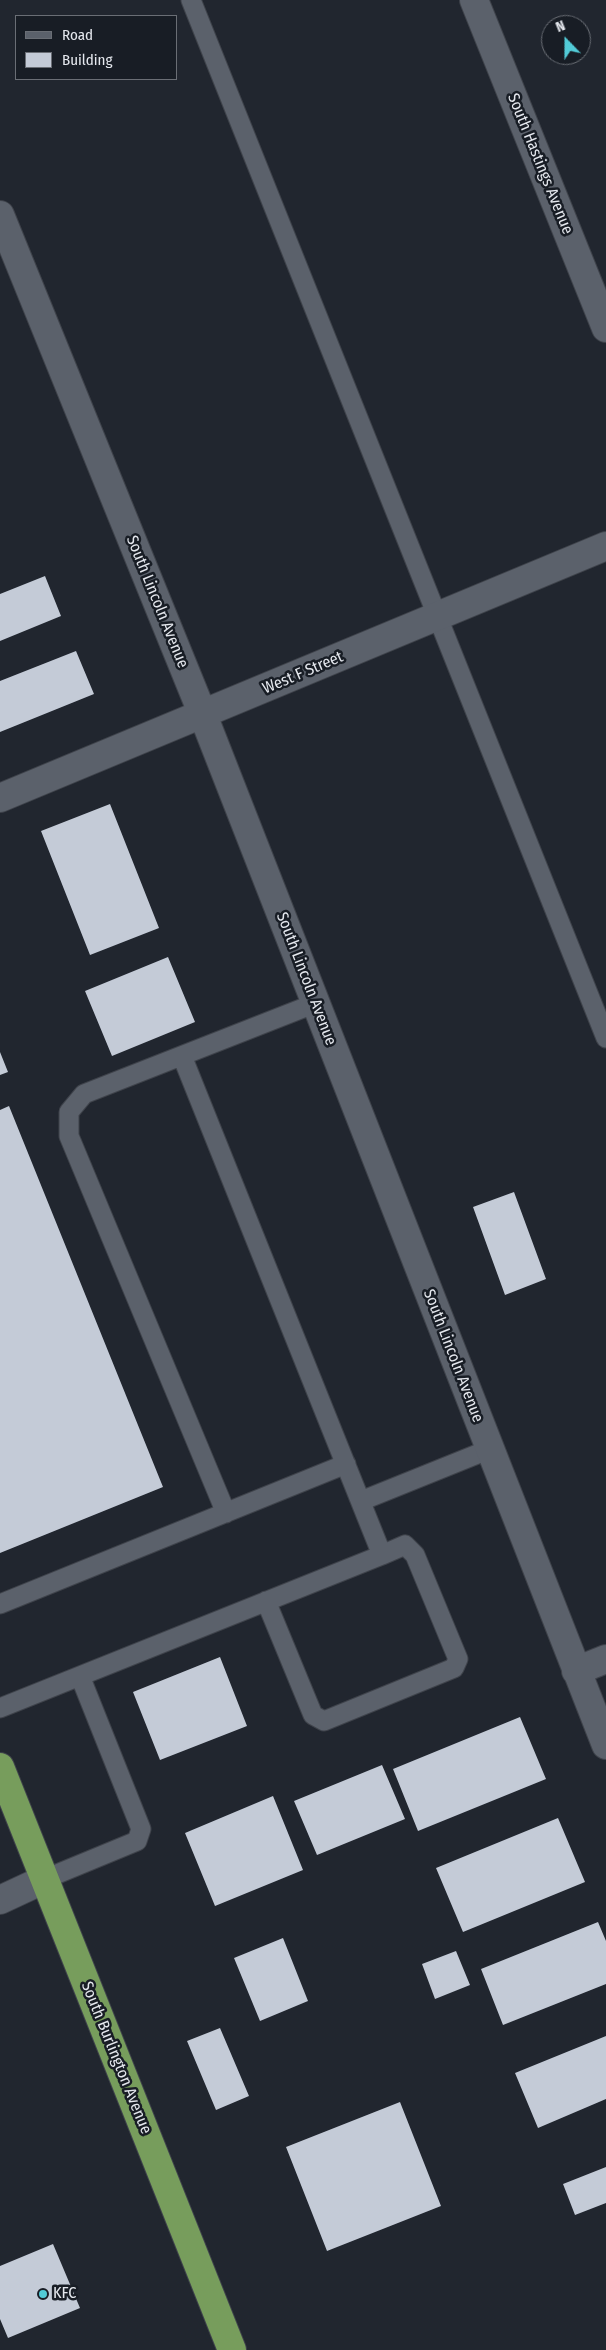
<!DOCTYPE html>
<style>
body{margin:0}
#map{position:relative;width:606px;height:2350px;overflow:hidden;background:#21262f;font-family:"Fira Sans Condensed",sans-serif}
canvas{display:block}
.legend{position:absolute;left:15px;top:15px;width:162px;height:65px;box-sizing:border-box;background:#181d25;border:1px solid #6a6e75;margin:0;padding:6px 9px;list-style:none;font-size:15px;color:#e5e8ee}
.legend li{display:flex;align-items:center;gap:10px;height:25px}
.legend b{width:25px;border:1px solid #6a6e75}
.north{position:absolute;left:541px;top:15px;width:50px;height:50px;box-sizing:border-box;background:#181d25;border:1px solid #6a6e75;border-radius:50%;rotate:338deg;font-size:14px;font-weight:700;line-height:20px;text-align:center;color:#e5e8ee}
.north::after{content:'';display:block;margin:auto;width:18px;height:22px;background:#52cbd7;clip-path:polygon(50% 0,100% 100%,50% 72%,0 100%)}
</style>
<div id="map">
<canvas width="606" height="2350"></canvas>
<ul class="legend">
<li><b style="height:6px;background:#5b616b"></b>Road</li>
<li><b style="height:14px;background:#c4cbd7"></b>Building</li>
</ul>
<div class="north">N</div>
</div>
<script>
const context = document.querySelector('canvas').getContext('2d');
context.lineJoin = 'round';
function fill(path, color) { context.fillStyle = color; context.fill(path, 'evenodd'); }
function strokePath(path, color, width, dash) { context.strokeStyle = color; context.lineWidth = width; context.lineCap = dash ? 'butt' : 'round'; context.setLineDash(dash || []); context.stroke(path); }
function write(font, color, halo, rows, align = 'center') {
  context.font = font + ' "Fira Sans Condensed",sans-serif'; context.lineWidth = 5; context.setLineDash([]); context.textBaseline = 'middle'; context.strokeStyle = halo; context.fillStyle = color; for (const [text, x, y, turn = 0] of rows) {
    context.save(); context.translate(x, y); context.rotate((+turn || 0) * Math.PI / 180); context.textAlign = isNaN(turn) ? turn : align; if (halo) context.strokeText(text, 0, 0); context.fillText(text, 0, 0); context.restore();
  }
}
fill(new Path2D(`
 M45,576L61,616L0,641V594Z
 M76,651L94,694L0,732V681Z
 M110,804L159,928L90,955L41,831Z
 M168,957L195,1022L112,1056L85,991Z
 M0,1052L8,1072L0,1075Z
 M9,1106L163,1487L0,1553V1110Z
 M514,1192L546,1279L505,1295L473,1207Z
 M220,1657L247,1726L160,1760L133,1692Z
 M520,1717L546,1779L418,1831L393,1769Z
 M382,1765L405,1819L317,1855L294,1801Z
 M273,1796L303,1870L215,1906L185,1833Z
 M558,1818L585,1882L463,1932L436,1868Z
 M598,1922L606,1941V1984L503,2025L481,1969Z
 M283,1938L308,2001L260,2021L234,1958Z
 M456,1951L470,1985L435,1999L422,1964Z
 M220,2028L249,2096L216,2110L187,2041Z
 M606,2036V2099L538,2128L515,2073Z
 M400,2102L441,2206L327,2251L286,2147Z
 M606,2167V2203L575,2215L563,2184Z
 M53,2244L80,2308L8,2338L0,2319V2266Z`), '#c4cbd7');
const lane = new Path2D(`
 M191,0L606,1038
 M361,1501L490,1449
 M226,1513L69,1136V1112L84,1094L316,1003
 M266,1601L313,1715L324,1721L454,1668L458,1659L415,1555L405,1545L382,1555
 M0,1604L346,1464
 M0,1708L382,1555L182,1056
 M45,1879L137,1841L141,1829L80,1676`);
const street = new Path2D(`
 M474,0L606,328
 M0,215L203,715L606,1745
 M0,798L606,546
 M576,1671L606,1659
 M0,1900L45,1879`);
const highway = new Path2D(`
 M0,1767L232,2350`);
strokePath(lane, '#3f434b', 21);
strokePath(street, '#3f434b', 30);
strokePath(highway, '#3f434b', 30);
strokePath(lane, '#5b616b', 19);
strokePath(street, '#5b616b', 28);
strokePath(highway, '#779d5c', 28);
for (const [x, y, r, color] of [
 [43,2294,5,"#52cbd7"]
]) { const dot = new Path2D(); dot.arc(x, y, r, 0, 2 * Math.PI); context.fillStyle = color; context.fill(dot); strokePath(dot, '#181d25', 2); }
write('16px', '#e5e8ee', '#181d25', [
 ["South Hastings Avenue",540,164,68],
 ["South Lincoln Avenue",157,602,68],
 ["West F Street",303,673,-23],
 ["South Lincoln Avenue",306,979,69],
 ["South Lincoln Avenue",453,1356,69],
 ["South Burlington Avenue",116,2058,68]
]);
write('16px', '#e5e8ee', '#181d25', [
 ["KFC",53,2294]
], 'left');
</script>
